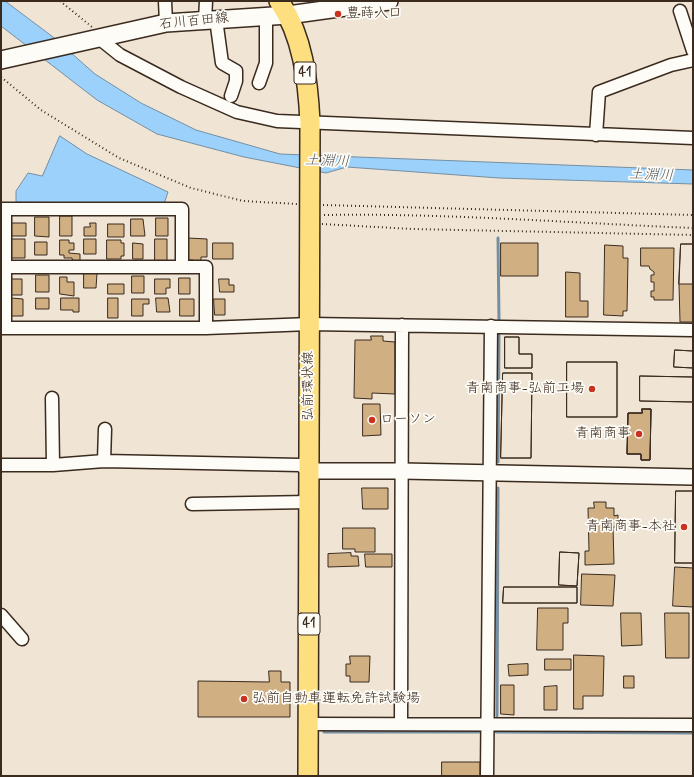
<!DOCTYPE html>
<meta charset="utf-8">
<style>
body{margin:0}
#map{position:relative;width:694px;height:777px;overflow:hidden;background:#f0e5d4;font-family:Mynerve,sans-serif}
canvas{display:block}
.frame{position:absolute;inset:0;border:2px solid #3b2a1e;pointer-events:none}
</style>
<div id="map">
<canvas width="694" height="777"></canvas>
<div class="frame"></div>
</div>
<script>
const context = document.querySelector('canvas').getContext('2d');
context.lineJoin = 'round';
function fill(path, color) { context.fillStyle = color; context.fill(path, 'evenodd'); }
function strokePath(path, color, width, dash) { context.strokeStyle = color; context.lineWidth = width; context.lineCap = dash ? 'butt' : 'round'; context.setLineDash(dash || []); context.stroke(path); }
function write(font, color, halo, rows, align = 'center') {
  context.font = font + ' Mynerve,"Klee One",sans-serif'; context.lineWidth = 3.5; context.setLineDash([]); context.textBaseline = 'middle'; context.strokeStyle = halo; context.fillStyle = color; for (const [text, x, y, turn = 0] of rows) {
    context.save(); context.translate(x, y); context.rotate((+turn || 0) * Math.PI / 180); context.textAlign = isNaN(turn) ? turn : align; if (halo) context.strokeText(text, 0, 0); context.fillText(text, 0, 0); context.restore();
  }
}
const water = new Path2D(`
 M1,1H5L53,37L95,74L141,103L196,130L280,154L693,170V184L499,178L347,167L326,173L244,157L157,134L97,100L1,26Z
 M60,136L87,154L168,192L164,204L16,202V191L28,173L42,176Z`);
fill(water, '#9bd1fa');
strokePath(water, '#758ea2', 1);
strokePath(new Path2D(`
 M498,238L499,321
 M498,462L499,333
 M497,716L498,488
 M324,732H481
 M496,732L693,733`), '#758ea2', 3);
const building = new Path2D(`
 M60,216H72V236H60Z
 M35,217H49V237L35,236Z
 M156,218H168V236H156Z
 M131,219H143L145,236H131Z
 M12,223H26V236H12Z
 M90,223H96V236H84V227H90Z
 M108,224H124V237H108Z
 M188,238L207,239V257H201V262H193V260H189Z
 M12,239H25V258H12Z
 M84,239H96V254H84Z
 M155,239H167V261H155Z
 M60,240H69V243H74V250H69V253L80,254V262H73L72,258H64V255H60Z
 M107,240H121V243H124V256H121V259H107Z
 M35,242H47V255H35Z
 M133,243L143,244V259H133Z
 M213,243H233V259H213Z
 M501,243H538V276H501Z
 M681,244H693V322H680L679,284Z
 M681,244H693V284H679Z
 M605,245L623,246V258H628L627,311H623V316L604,315Z
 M641,248H674L673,300H654V297H651V291H654V282H651V275H654V272L650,269L649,266H641Z
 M566,272L580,273V301H588V317H566Z
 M84,273H97L96,288H84Z
 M36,275H49V292H36Z
 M132,276H144V293H132Z
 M60,277H67V282H74V296L60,294Z
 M179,278H190V294H179Z
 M11,279H22V295H11Z
 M155,279H170V288H166V294H155Z
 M219,279H229V285H234V292H220Z
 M108,284H124V294H108Z
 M11,298L23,299V316H11Z
 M36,298H49V309H36Z
 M61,298H79V312H73V310H61Z
 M108,298H118V318H108Z
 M156,298H168L170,312H157Z
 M132,299H149V304H143V316H132Z
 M180,299H194V316H180Z
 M214,299H225V315H215Z
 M371,336H383V341L395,342V394L372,393V399L354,398L355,340H371Z
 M505,337H519V354H532V368H505Z
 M505,337H519V354H532V368H505Z
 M675,350L693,351V368L674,367Z
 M675,350L693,351V368L674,367Z
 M567,362H617V417H567Z
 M567,362H617V417H567Z
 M503,373H532L531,458H501Z
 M503,373H532L531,458H501Z
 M640,376L693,377V402L640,401Z
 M640,376L693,377V402L640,401Z
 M363,404H380L381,435L363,436Z
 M642,409H651L650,460H641V454H627L628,413H642Z
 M642,409H651L650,460H641V454H627L628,413H642Z
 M642,409H651L650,460H641V454H627L628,413H642Z
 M362,488H388V509H363Z
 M676,491H693V563H675Z
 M676,491H693V563H675Z
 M594,502H606V508H614V516L618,515V527H613L614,564L585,565V551H589L588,508H594Z
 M343,528H375V552H355V549H343Z
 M560,552L579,553L577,586L559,585Z
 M560,552L579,553L577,586L559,585Z
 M351,553V556H358L359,566L328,567V554Z
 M365,554H392V567H366Z
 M675,567L693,568V607L673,606Z
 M582,574L615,575L613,606L581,605Z
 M504,587H577V603H503Z
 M504,587H577V603H503Z
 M538,608H568V623H563V650H537Z
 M621,613H641L642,645L622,646Z
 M665,613H689V658H666Z
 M574,655L604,656L603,696H583V709H574Z
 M350,656H370L369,682H350V676H346V664H350Z
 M545,659H571V670H545Z
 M528,664V675L509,676L508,665Z
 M269,671H281V682H290V717H198V681L269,682Z
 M624,676H634V688H624Z
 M501,685H514V715L501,714Z
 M557,686V710H544V687Z
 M442,762H480V776H442Z`);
fill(building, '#d0af83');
strokePath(building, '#3b2a1e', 1);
const minor = new Path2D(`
 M165,1L166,23
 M680,11L693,51
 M216,19L222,63L236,71V81L231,96
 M205,20L206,1
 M100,39L120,55L181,87L237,112L277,121L693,138
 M259,83L266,63V16
 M596,135L599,92L671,65L693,60
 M1,209H182V267
 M1,267H206V328
 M1,328H206L310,324L693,330
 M5,328V209
 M52,398L53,465
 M104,461L105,429
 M1,465H53L104,461L300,465L309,471
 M192,504L309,502
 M1,615L22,639
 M308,724L693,725
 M401,724L402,325
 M487,776L491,326`);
const tertiary = new Path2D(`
 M309,471H402L693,477`);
const secondary = new Path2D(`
 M1,60L166,23L288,15L389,1`);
const primary = new Path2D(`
 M279,1C303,36 308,81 310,122L308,776`);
strokePath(minor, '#3b2a1e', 15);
strokePath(tertiary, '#3b2a1e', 18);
strokePath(secondary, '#3b2a1e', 20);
strokePath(primary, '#3b2a1e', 22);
strokePath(new Path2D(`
 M60,1L92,27
 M1,77L41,110L119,158L191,188L243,201L297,204
 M323,205L693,215
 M324,215C447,213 570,223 693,228
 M322,224L413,229L693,235`), '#3b2a1e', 2, [1, 3]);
strokePath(minor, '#fdfcf7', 12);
strokePath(tertiary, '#fdfcf7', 15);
strokePath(secondary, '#fdfcf7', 17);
strokePath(primary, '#fedf80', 19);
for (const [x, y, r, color] of [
 [338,14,4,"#c8321e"],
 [592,389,4,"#c8321e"],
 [372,420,4,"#c8321e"],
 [639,434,4,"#c8321e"],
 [684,527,4,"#c8321e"],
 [244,699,4,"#c8321e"]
]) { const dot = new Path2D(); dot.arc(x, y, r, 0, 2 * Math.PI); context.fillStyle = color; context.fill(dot); strokePath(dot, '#fdfcf7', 1.5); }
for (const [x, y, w] of [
 [305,73,22],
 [309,624,22]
]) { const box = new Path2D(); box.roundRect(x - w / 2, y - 11, w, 22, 3); context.fillStyle = '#fdfcf7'; context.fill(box); strokePath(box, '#3b2a1e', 1); }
write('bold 13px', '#3b2a1e', null, [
 ["41",305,73],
 ["41",309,624]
]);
write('14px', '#3b2a1e', '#fdfcf7', [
 ["豊蒔入口",346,14],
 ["青南商事-弘前工場",584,389,"right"],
 ["ローソン",380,420],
 ["青南商事",631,434,"right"],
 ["青南商事-本社",676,527,"right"],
 ["弘前自動車運転免許試験場",252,699]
], 'left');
write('14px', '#3b2a1e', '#fdfcf7', [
 ["石川百田線",194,22,-6],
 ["弘前環状線",309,386,-90]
]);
write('italic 15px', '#585c60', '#fdfcf7', [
 ["土淵川",327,162,2],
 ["土淵川",651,176,2]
]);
</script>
